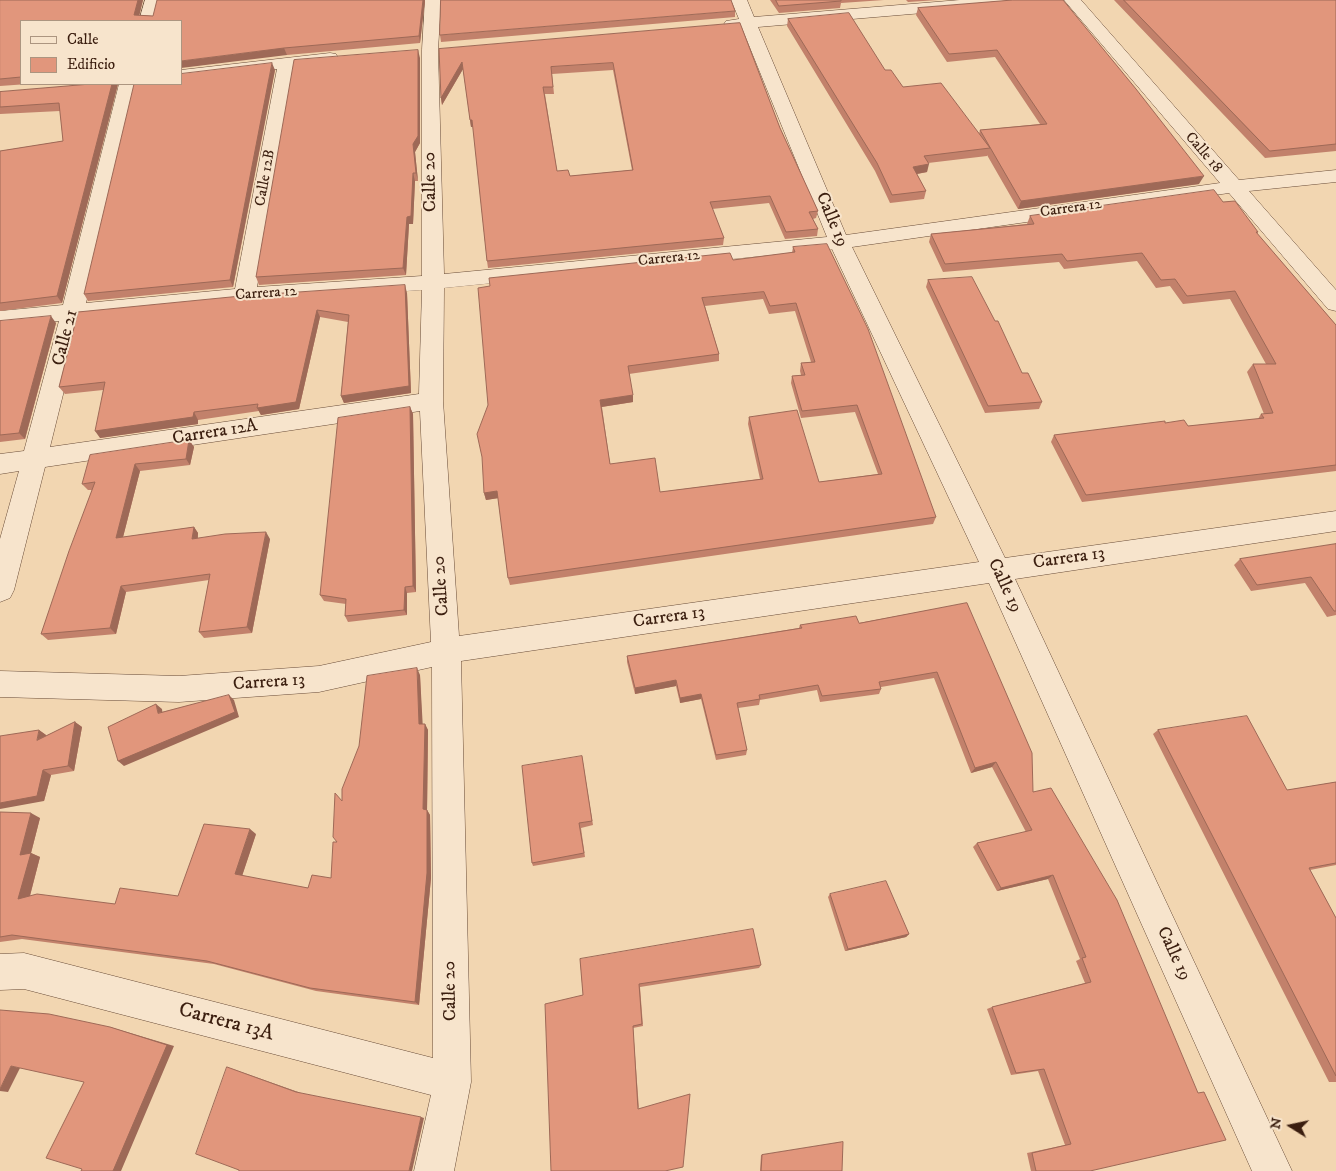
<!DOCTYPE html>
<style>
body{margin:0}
#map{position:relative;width:1336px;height:1171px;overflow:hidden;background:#f2d6b1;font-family:"IM FELL DW Pica",serif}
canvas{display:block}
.legend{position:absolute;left:20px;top:20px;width:162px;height:65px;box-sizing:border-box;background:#f7e4cc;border:1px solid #ac9580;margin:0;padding:6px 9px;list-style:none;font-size:15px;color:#3b1e0f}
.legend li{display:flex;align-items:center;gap:10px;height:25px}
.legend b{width:25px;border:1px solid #ac9580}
.north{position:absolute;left:1266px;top:1101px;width:50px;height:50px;-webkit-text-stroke:4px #f7e4cc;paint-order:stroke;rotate:280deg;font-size:14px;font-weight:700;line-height:20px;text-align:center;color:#3b1e0f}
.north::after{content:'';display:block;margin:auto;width:18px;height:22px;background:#3b1e0f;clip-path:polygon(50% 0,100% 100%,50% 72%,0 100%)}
</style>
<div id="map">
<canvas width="1336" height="1171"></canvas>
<ul class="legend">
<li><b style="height:6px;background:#f7e4cc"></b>Calle</li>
<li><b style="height:14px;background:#e1967c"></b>Edificio</li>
</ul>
<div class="north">N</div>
</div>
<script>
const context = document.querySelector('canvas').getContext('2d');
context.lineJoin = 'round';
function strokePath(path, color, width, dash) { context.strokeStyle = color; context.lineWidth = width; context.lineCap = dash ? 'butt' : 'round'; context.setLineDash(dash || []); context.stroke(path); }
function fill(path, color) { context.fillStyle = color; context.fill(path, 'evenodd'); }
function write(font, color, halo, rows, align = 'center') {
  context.font = font + ' "IM FELL DW Pica",serif'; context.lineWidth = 4; context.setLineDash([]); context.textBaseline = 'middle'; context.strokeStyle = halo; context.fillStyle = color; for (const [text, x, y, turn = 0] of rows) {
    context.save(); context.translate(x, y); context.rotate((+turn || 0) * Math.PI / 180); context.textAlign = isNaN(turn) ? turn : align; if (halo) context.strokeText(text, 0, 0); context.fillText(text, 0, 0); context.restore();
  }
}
const minor = new Path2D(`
 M145,0H161L155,21H139Z
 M425,0H441L438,50L444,274L827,237L742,28L732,29L724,24L726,21L739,19L731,0H747L754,17L960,0H1025L1017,5L758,27L846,235L1220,183L1064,0H1081L1239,180L1336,170V182L1249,191L1336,290V311L1328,309L1229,193L852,247L1005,558L1336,511V531L1015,579L1292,1171H1252L989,583L461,661L471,1082L454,1171H414L431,1095L24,989L0,990V954L24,953L433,1058L432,667L319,692L179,702L0,697V671L179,676L319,666L431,642L420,411L45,467L14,590L10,598L0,602V539L19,471L0,474V454L24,451L59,321L0,327V311L63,305L119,84H137L86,303L235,289L277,69L181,80V70L330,53L336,54L338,58L336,62L295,67L257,287L422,276V50ZM832,249L979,562L459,636L443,401L444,288ZM422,290L419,394L50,447L82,318L245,302Z`);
strokePath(minor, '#694c38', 1);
fill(minor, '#f7e4cc');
fill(new Path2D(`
 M0,0H143L139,15L153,16L425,0L420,43L287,55L21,21V84H28L0,86Z
 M770,0H884L841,3L840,8L779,13Z
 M906,0H938L908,2Z
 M1013,0L1199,184L1018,209L987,155V156L928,163L927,172L917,174L926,191L924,199L890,203L875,171L787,26L788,19L885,70L903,87L979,134L980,130L1040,124L995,57L947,62L916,15L918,8Z
 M1114,0H1336V151L1265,158Z
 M735,11V17L441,42L440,35Z
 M740,23L780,128L818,211L816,218L813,219L818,229L817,236L785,239L769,203L712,209L724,238L723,245L488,268L487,261L473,127H471L463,69L442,105L441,98L439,49ZM613,70L632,170L570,176L557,171L545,94H554L552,74Z
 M420,58V143L415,152L418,181H415L413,224H409L406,275L259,285L256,277Z
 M275,70L233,287L88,301L84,294Z
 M91,84H118L62,303L0,311V151L63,141L60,111L0,114V92Z
 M1223,202L1258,232L1257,234L1336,325V471L1082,502L1051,442L1054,435L1165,423L1188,426L1258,419L1261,414H1264L1247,372L1253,364H1266L1230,299L1183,304L1170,286L1156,288L1137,261L1064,269L1059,262L943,272L929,242L931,234L1027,224L1030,216Z
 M793,247L936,517L933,524L510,585L508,578L498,498L486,500L484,493L733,260L792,253ZM763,299L769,314L795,311L811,362L801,363L800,371L801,375L792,376L791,383L801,418L855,412L878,474L819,482L749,417L748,424L760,479L660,492L610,464L602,407L633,402L629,374L719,361V354L705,306Z
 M928,280L1022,373L1042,402L1039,409L985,413L926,287Z
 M407,293L411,393L344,403L341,396L348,322L320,317L299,409L261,415L259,411L198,420V424L100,438L103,390L65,394L59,387L78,312Z
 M0,321L56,323L25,439L0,442Z
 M410,407L413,414L416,592L407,593V615L348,622L345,616L346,604L324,601L320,595Z
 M189,440L194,447L190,465L140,471L123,537L194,527L198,533V538L270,539L252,633L204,638L199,632L209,580L126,592L116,634L48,640L41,634L92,490H88L82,484Z
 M1336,543V615L1327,617L1305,583L1251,591L1234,565L1240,559L1335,544Z
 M967,603L1033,792L1117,900L1090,1171H1031L1027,1153L1065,1145L1038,1071L1011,1075L987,1009L992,1007L1085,983L1076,961L1080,959L1048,879L997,891L973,847L977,843L1026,832L992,767L971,773L934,678L881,687V689L879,694L820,702L817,690L760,700L759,705L738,708L747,750L746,755L716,760L701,699L680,703L676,686L635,694L627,662V656L799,628L800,625L859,623Z
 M420,675L422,724H425L428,730L427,810L430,815L431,878L419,1005L316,991L214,964L22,939L0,942V812L40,818L31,853L40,857L30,896L115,904L178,896L256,834L242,876L308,888L331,878L337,842L342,801Z
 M75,722L82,727L74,771L51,775L44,801L39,730L46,735V736Z
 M1158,730L1287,790L1336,782V865L1310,870L1336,918V1082H1329L1153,734Z
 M582,756L593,825L581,828L585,857L533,866L532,863Z
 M830,894L909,934L906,937L845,951L828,897Z
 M580,959L761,965L759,968L640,987L643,1026L633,1028L639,1109L583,995Z
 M841,1142L842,1171H760L761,1155Z`), '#c2816b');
fill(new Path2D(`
 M138,0H143L138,21L134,15Z
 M423,0H425L420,43L419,36Z
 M284,48L287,55L181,68V61Z
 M418,50L420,58V143L415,152L418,181L416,173L413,144Z
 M462,62L463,69L442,105L441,98Z
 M272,63L275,70L233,287L230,280Z
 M112,84H118L62,303L57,296Z
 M470,120H472L473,127H471Z
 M929,164L927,172L911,175L913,167Z
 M413,173L415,181L413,224H409L406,275L403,268L407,217Z
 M1204,176L1199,184L1018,209L1021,201Z
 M405,285L407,293L411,393L344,403L341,396Z
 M317,310L320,317L299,409L261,415L257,408Z
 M51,316L56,323L25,439L19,433Z
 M633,395V402L601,407L600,400Z
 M410,407L413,414L416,592L413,586Z
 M194,412L198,420V424L100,438L95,431Z
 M189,440L194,447L190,465L186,459Z
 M135,464L140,471L121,545L116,538Z
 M497,491L499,498L486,500L484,493Z
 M194,527L198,533L197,545L192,539Z
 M266,532L270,539L252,633L247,627Z
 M121,586L126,592L116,634L110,628Z
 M405,587L407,593V615L404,610Z
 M417,668L420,675L423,730L419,724Z
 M676,680V686L635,694V688Z
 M701,694V699L680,703V698Z
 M229,695L234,700L239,717L124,766L118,761Z
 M156,704L162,709L163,718L158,713Z
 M75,722L82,727L74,771L68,766Z
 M425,724L428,730L427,814L423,809Z
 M39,730L46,735L44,745L37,740Z
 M996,762L992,767L971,773L975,768Z
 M43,770L51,775L44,801L0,809V803Z
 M427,810L430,815L431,878L419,1005L415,1002Z
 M31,813L40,818L31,853L40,857L28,903L18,899L20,855Z
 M250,829L256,834L241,879L235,874Z
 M1053,875L1048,879L997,891L1001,888Z
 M909,934L906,937L845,951L848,949Z
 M110,1027L174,1046L121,1171H113Z
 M11,1066L20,1068L8,1092L0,1091V1089Z
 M227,1067L233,1069L301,1093L296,1092Z
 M421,1117L424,1118L412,1171H409Z`), '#9e6957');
const building = new Path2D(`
 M0,0H138L134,15L153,16L157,0H423L419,36L284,48L181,61V21H21V77L0,79Z
 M441,0H731L735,11L440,35Z
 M776,0H841V1L779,6Z
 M1013,0H1063L1136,89L1204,176L1021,201L980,130L1047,124L997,50L949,54L918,8Z
 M1124,0H1336V144L1270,151Z
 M849,13L885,70H891L903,87L941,83L990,148L924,156L929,164L913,167L926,191L892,195L877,163L788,19Z
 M740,23L780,128L818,211L809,212L818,229L786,232L770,196L710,202L724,238L487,261L472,120H470L462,62L441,98L439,49ZM613,63L633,170L570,176L568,170L557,171L543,87H553L551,67Z
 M418,50V136L413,144L416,173H413L411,216L407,217L403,268L256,277L294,60Z
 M272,63L230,280L84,294L134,84H181V74Z
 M91,84H112L57,296L0,303V151L63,141L59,103L0,107V92Z
 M1214,190L1223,202L1235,201L1258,232H1256L1336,325V465L1086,495L1054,435L1165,421V423L1184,420L1188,426L1264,418L1261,414L1273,413L1253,364H1276L1235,291L1187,296L1175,279L1161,280L1142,253L1067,261L1062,254L945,264L931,234L1034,224L1030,216Z
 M827,244L868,329L936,517L508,578L497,491L484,493L482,457L477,434L488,405L478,288L490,286L489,278L730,253L733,260L795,252L793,247ZM764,292L770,306L796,303L815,362L801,363L805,375L792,376L802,411L857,405L882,474L819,482L797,410L749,417L763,479L660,492L655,458L610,464L600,400L633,395L628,366L719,354L702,298Z
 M972,277L995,321H998L1022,373H1028L1042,402L988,406L928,280Z
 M405,285L409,386L341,396L349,315L317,310L296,402L257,408L258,404L194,412L193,417L95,431L105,382L59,387L78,312L241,296Z
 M51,316L19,433L0,435V321Z
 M410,407L413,586L405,587L404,610L345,616L346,599L320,595L338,418Z
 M189,440L186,459L135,464L116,538L194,527L192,539L225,534L266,532L247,627L199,632L210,574L121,586L110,628L41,634L69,551L95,482L82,484L90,455Z
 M1336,544V611H1334L1311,577L1257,585L1240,559Z
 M967,603L1032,753L1033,792L1051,788L1117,900L1198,1093L1204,1092L1226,1140L1090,1171H1036L1032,1153L1071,1144L1044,1069L1016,1073L992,1007L1091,982L1082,958L1086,957L1053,875L1001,888L977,843L1032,830L996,762L975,768L937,672L879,682L881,689L822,696L818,685L759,695L760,699L737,703L747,750L716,755L701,694L680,698L676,680L635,688L627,656L802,628L800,625L856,616L859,623Z
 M417,668L419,724H425L423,809L427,810V873L415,1002L310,988L207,961L12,935L0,937V812L31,813L20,855L31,853L18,899L37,894L115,904L120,888L178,896L204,824L250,829L235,874L308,888L312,875L331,878L333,842H337L333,837L335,793L342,801V789L359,746L367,676Z
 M229,695L235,712L118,761L108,727L156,704L158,713Z
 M1247,716L1287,790L1336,782V863L1309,868L1336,918V1076L1158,730Z
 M75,722L68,766L43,770L37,796L0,803V736L39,730L37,740Z
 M582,756L592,821L579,823L584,853L532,863L522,766Z
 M886,881L909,934L848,949L830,894Z
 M753,929L761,965L639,984L642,1024L633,1026L638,1109L690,1094L683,1167L665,1171H551L545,1004L583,995L580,959Z
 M0,1010L49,1014L110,1027L167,1045L113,1171H81L82,1169L46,1158L84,1082L11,1066L0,1089Z
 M227,1067L296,1092L421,1117L409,1171H239V1170L196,1154Z
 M843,1142L842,1171H761L762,1155Z`);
fill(building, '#e1967c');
strokePath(building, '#9e6957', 1);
write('15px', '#3b1e0f', '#f7e4cc', [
 ["Calle 18",1203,153,49],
 ["Calle 12B",266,178,-80],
 ["Carrera 12",1071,209,-8],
 ["Carrera 12",669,259,-6],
 ["Carrera 12",266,294,-4]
]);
write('18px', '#3b1e0f', '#f7e4cc', [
 ["Calle 20",431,182,-91],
 ["Calle 19",831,220,67],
 ["Calle 21",66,338,-76],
 ["Carrera 12A",215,433,-9],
 ["Carrera 13",1069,559,-8],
 ["Calle 20",442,586,-94],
 ["Calle 19",1004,586,65],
 ["Carrera 13",669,618,-8],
 ["Carrera 13",269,683,-4],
 ["Calle 19",1173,954,65],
 ["Calle 20",451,991,-91]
]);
write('21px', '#3b1e0f', '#f7e4cc', [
 ["Carrera 13A",226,1023,15]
]);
</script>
